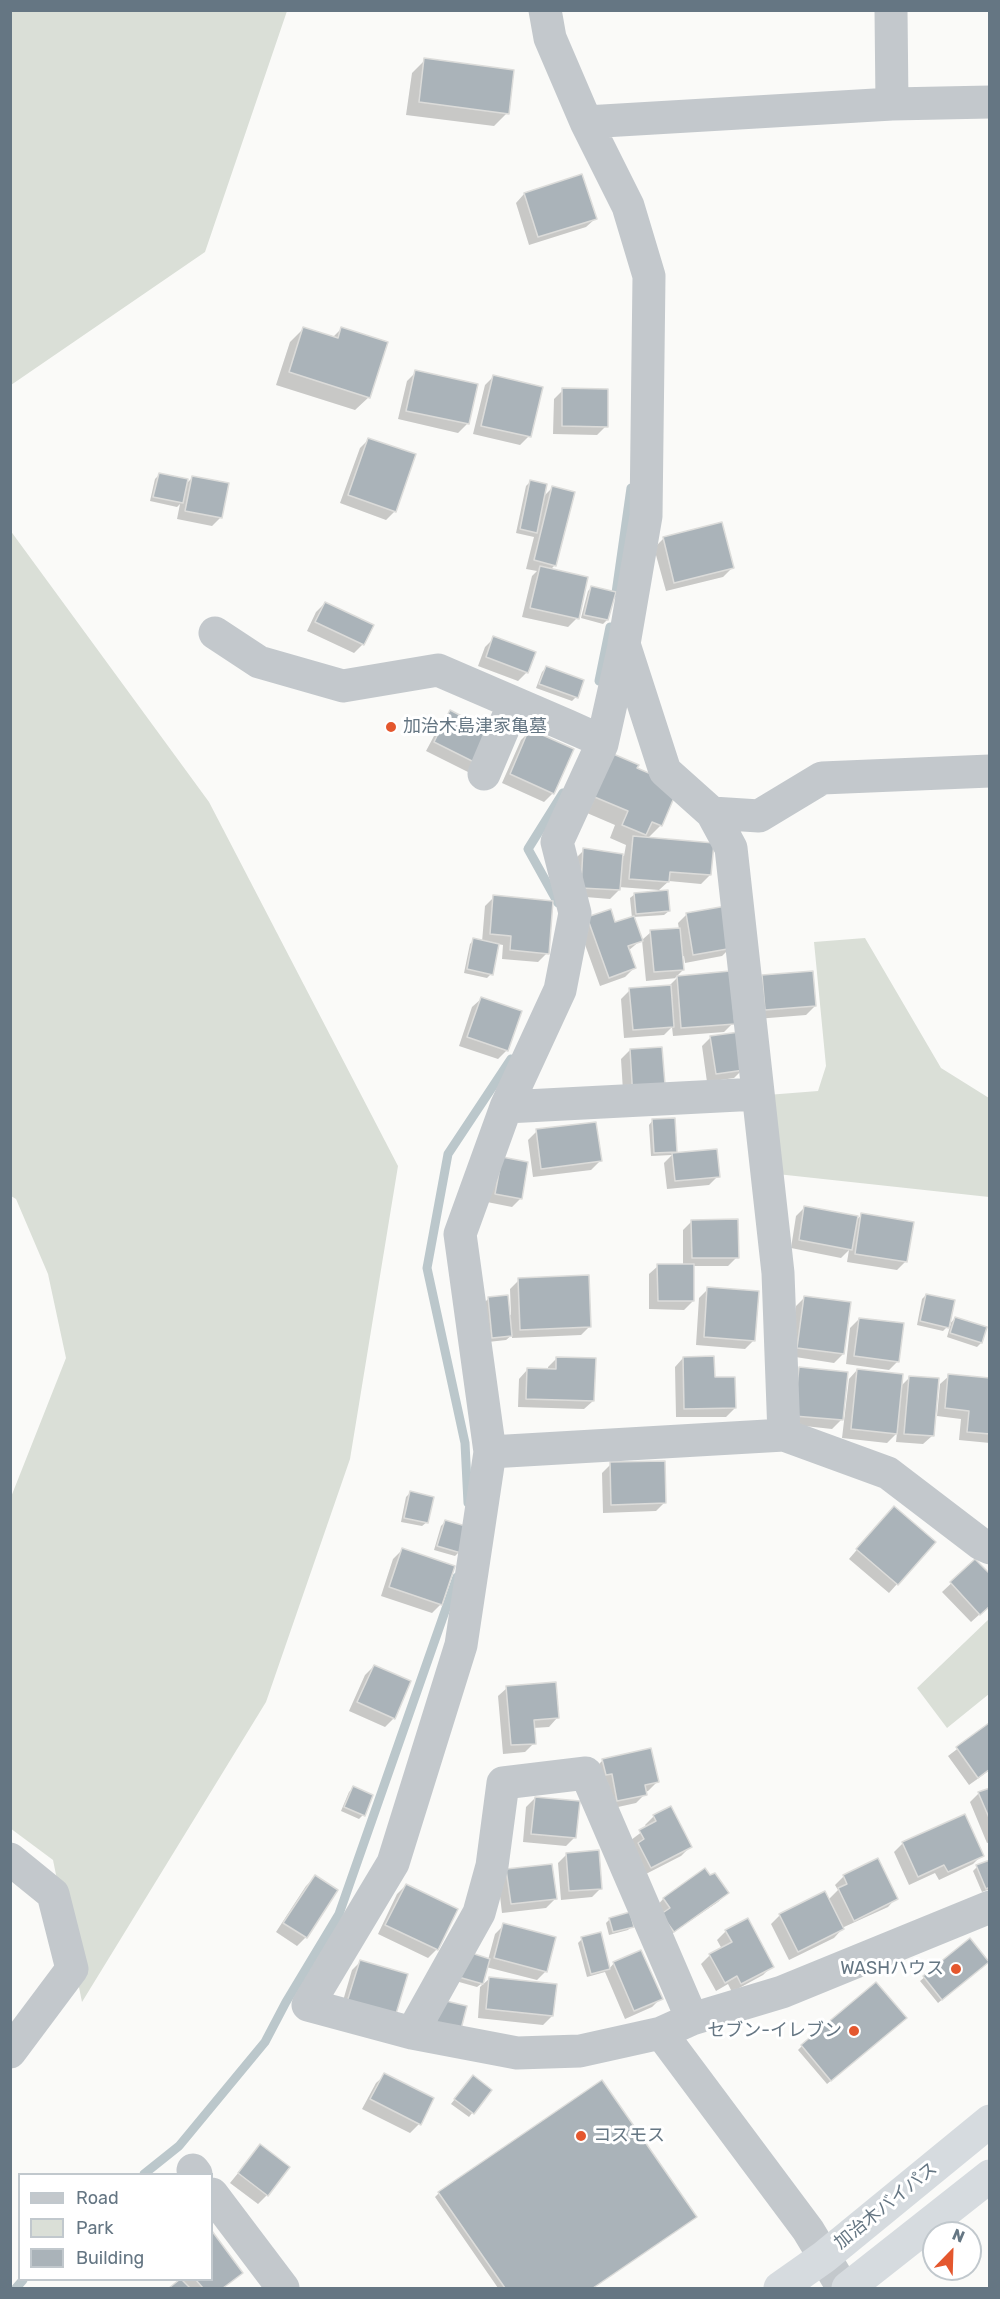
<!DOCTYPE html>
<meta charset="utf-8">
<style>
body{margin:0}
#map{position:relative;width:1000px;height:2299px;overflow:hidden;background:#fafaf8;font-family:Rubik,sans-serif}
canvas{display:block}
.frame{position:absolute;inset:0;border:12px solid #657683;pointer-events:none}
.legend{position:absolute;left:18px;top:2173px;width:195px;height:108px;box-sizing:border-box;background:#fff;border:2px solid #c1c8cd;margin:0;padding:8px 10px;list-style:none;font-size:18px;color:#657683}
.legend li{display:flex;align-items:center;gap:12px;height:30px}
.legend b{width:30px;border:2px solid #c1c8cd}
.north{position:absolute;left:922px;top:2221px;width:60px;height:60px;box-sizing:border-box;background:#fff;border:2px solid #c1c8cd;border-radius:50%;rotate:23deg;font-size:16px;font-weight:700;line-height:24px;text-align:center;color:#657683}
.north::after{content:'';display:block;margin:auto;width:21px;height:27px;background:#e4572e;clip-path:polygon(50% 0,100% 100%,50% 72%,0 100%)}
</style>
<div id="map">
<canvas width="1000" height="2299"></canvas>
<div class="frame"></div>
<ul class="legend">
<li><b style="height:8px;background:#c3c8cc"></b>Road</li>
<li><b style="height:16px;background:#dadfd7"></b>Park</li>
<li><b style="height:16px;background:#aab3b9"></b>Building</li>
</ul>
<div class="north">N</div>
</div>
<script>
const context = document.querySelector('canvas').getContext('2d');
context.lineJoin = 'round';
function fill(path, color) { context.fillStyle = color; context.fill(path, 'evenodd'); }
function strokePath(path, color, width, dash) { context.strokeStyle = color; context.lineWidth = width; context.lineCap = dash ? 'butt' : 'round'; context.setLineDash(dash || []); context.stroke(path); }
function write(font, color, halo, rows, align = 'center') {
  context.font = font + ' Rubik,"Noto Sans JP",sans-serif'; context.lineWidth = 6; context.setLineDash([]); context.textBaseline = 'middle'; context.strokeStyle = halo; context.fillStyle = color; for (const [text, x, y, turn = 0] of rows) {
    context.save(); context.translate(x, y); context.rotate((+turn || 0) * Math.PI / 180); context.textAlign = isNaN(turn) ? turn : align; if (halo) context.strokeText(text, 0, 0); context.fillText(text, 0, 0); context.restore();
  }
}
fill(new Path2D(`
 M11,10L287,11L205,252L11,385Z
 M10,530L209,802L398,1166L350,1459L266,1702L82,2002L53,1860L10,1828L11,1497L66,1358L48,1274L16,1199L11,1196Z
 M865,938L941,1068L989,1098V1197L777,1174L767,1095L818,1091L826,1066L814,942Z
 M989,1619V1694L947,1728L917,1688Z`), '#dadfd7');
fill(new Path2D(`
 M483,10H505L503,12Z
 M425,60L507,113L494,126L406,115L412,73Z
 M524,194L595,219L586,227L529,245L516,203Z
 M342,328L369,397L355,410L276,385L290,342L303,329L332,338Z
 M416,372L476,385L467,424L458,433L398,419L407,381Z
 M494,376L529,436L520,445L473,434L485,385Z
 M563,390L606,426L597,435L553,434L554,399Z
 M369,439L395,511L386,520L340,503L360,448Z
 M159,475L185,485L193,477L221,517L212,526L177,519L180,504L177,507L150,501L155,479Z
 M530,482L542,498L552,488L555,565L550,570L577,618L568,627L522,617L532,576L537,571L526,569L534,537L516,533L526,486Z
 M721,524L732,568L723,577L666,591L654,548L663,539Z
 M592,587L607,620L603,624L581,618L588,591Z
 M325,603L363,644L354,653L307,631L316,612Z
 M494,638L527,672L518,681L478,666L485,647Z
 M546,668L576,697L572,701L536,688L542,672Z
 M451,712L494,735L470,773L426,751L442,721Z
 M530,731L553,793L544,802L502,783L521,740Z
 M635,769L661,825L647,839L710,875L701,884L669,881L659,890L619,887V890L610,899L573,896L575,859L584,850L624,856L626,845L610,838L615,825L573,807Z
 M635,894L669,911L664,915L633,917L641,940L628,951L634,968L625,977L600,986L579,928L588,919L614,924L632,918L630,898Z
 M494,897L547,953L538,962L502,959L503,945L498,944L491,974L487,978L464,973L470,944L474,940L482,942L485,906Z
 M687,914L731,947L722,956L685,963L684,956L681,957L683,970L675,978L729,973L733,1023L724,1032L673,1036L672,1027L664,1035L624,1038L621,999L630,990L669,986L677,978L646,981L642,940L651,932L679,929L678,923Z
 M763,976L815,1006L806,1015L756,1019L754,985Z
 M481,999L507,1050L498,1059L459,1046L472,1007Z
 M711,1037L743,1069L734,1078L707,1082L702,1046Z
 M630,1050L664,1096L624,1107L621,1059Z
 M653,1120L675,1151L672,1155L715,1150L718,1176L709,1185L667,1189L664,1163L672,1155L651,1156L649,1125Z
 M537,1131L600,1161L591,1170L533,1177L528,1140Z
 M494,1168L521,1198L512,1207L487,1202Z
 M805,1207L855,1221L862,1215L906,1261L897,1270L847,1262L849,1250L841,1258L791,1248L796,1216Z
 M692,1221L737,1257L728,1266H692L693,1301L684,1310L649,1309V1274L658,1266L683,1265V1230Z
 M519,1280L590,1326L581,1335L512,1338V1335L506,1340L488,1342L485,1302L489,1298L508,1315H511L510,1289Z
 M708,1289L754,1340L745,1349L696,1345L699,1298Z
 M926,1295L948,1326L955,1318L986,1328L981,1343L977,1347L947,1337L951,1323L943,1331L917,1325L922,1299Z
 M805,1297L843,1354L834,1363L789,1356L796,1306Z
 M859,1319L898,1361L889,1370L846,1364L850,1328Z
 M557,1358L593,1401L584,1409L518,1407L519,1379L527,1370H548V1367Z
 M683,1358L713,1379L735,1408L726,1417H676L675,1367Z
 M800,1369L841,1420L832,1429L786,1424L791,1377Z
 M857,1370L901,1386L910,1377L932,1436L923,1444L896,1442L897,1433L887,1443L842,1438L849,1379Z
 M949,1376L990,1380V1443L959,1440L961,1419L937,1416L940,1384Z
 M611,1464L665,1502L656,1511L603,1513L602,1473Z
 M410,1493L427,1522L422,1526L401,1522L406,1497Z
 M885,1517L897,1584L889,1593L849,1559Z
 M445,1522L459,1552L455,1556L434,1550L441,1526Z
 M402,1550L441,1604L432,1613L381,1596L393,1559Z
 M975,1561L990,1605L971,1622L942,1592Z
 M374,1666L394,1718L385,1727L349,1711L365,1675Z
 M507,1688L557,1718L549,1727L533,1728L534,1743L525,1752L503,1754L498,1696Z
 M989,1725L990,1770L969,1785L948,1756Z
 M603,1760L657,1782L648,1791L645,1792V1794L636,1803L609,1809L594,1769Z
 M353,1788L363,1815L359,1819L341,1811L349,1792Z
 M990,1789V1842L987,1843L970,1802L979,1793Z
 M535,1798L575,1837L566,1846L523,1842L526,1807Z
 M654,1816L690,1847L681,1856L642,1876L631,1840L647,1828L645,1825Z
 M903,1843L982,1855L973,1864L939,1880L935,1873L909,1885L894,1852Z
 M567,1854L601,1888L592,1897L561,1900L558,1863Z
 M990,1862V1889L982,1892L973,1871L977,1867Z
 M507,1870L555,1899L546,1908L502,1913L498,1879Z
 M705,1870L727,1893L718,1902L664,1939L655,1908L663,1899Z
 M844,1876L896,1898L888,1907L844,1927L834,1938L789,1960L771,1924L780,1915L828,1900L838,1890L835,1885Z
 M315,1877L336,1890L306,1937L297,1946L276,1932L306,1886Z
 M406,1885L437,1949L428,1958L378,1934L397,1894Z
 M610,1919L632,1926L628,1930L609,1935L606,1923Z
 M504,1925L546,1971L537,1980L486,1967L481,1986V1984L477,1987L452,1980L488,1960L495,1934Z
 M726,1931L772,1966L763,1975L732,1992L728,1984L716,1991L701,1964L710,1955L722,1949L717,1940Z
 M582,1939L609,1969L614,1963L661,1998L652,2007L625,2019L605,1972L587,1977L578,1943Z
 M970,1940L983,1966L938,2003L920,1981Z
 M361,1961L406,1975L340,2011L352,1970Z
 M489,1979L552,2016L543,2025L478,2018L480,1987Z
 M901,2022L827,2084L798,2050L802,2046Z
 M385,2075L432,2099L419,2124L410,2133L362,2109L376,2083Z
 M469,2081L490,2090L469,2117L451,2104Z
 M260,2146L267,2195L258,2204L230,2183Z
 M439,2193L691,2221L593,2288H498L435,2197Z
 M212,2234L241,2273L223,2288H171L181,2280H212Z`), '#0003');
strokePath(new Path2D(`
 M616,593L631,488
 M599,681L610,627
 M558,903L528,849L563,793
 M468,1503L465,1443L427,1268L448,1154L511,1059
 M144,2174L179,2146L265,2042L286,2002L339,1914L457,1577
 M16,2288L23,2280`), '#bbc7cb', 9);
const building = new Path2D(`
 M424,58L514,70L509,114L419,102Z
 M582,174L597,219L538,237L524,193Z
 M303,327L338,338L341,327L388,342L370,398L289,372Z
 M415,370L478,384L469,424L406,411Z
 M493,375L543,387L531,437L481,426Z
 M562,388L608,389V427L562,426Z
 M368,438L416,454L396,512L348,495Z
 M159,473L188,479L183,503L153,497Z
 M192,476L229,483L222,518L185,511Z
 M530,480L547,484L537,533L520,529Z
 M552,486L575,492L556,566L534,560Z
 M722,522L734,568L674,583L663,537Z
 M540,566L588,577L579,619L530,608Z
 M591,586L616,592L608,620L584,615Z
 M325,602L374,625L364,645L315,622Z
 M493,636L536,652L528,673L486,657Z
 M546,666L584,680L578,698L539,684Z
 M450,710L496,734L480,765L434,742Z
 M529,729L574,749L554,794L510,774Z
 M604,750L639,765L637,768L679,786L662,826L652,822L646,835L622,825L628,811L585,793Z
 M633,836L714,843L711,875L670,872L669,882L629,879Z
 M583,848L623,854L620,890L581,888Z
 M668,890L670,911L636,914L634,893Z
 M493,895L553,901L549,954L510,950L511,936L490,934Z
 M726,906L733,948L693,955L686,913Z
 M611,909L615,922L634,916L643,941L628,946L636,968L609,978L587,917Z
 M680,928L684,970L654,972L650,930Z
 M473,938L499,944L493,975L467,969Z
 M730,971L735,1024L681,1028L677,976Z
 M813,971L816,1006L765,1010L762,975Z
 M671,985L674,1027L633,1030L629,988Z
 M481,997L522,1011L508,1051L467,1037Z
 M739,1032L744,1070L716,1074L710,1036Z
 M662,1047L666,1097L633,1099L630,1049Z
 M675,1118L677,1152L654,1153L652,1119Z
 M596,1122L602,1161L541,1169L536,1129Z
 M717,1149L720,1177L675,1181L672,1153Z
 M502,1157L528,1162L522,1199L495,1194Z
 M804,1206L858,1216L852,1250L799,1240Z
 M861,1213L914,1222L907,1262L855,1254Z
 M738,1219L739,1258H692L691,1220Z
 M657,1264H694V1301H658Z
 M589,1275L591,1327L520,1330L518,1278Z
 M707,1287L759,1291L755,1341L704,1337Z
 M926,1294L955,1300L949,1328L920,1321Z
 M508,1295L512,1336L492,1338L488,1297Z
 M804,1296L851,1302L844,1354L797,1348Z
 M955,1317L987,1327L982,1343L950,1333Z
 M859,1318L904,1323L899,1362L854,1356Z
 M714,1356L715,1377H735L736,1408L684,1409L683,1357Z
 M556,1357L596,1358L594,1401L526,1399L527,1368L556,1369Z
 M799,1367L848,1372L843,1420L794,1416Z
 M857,1369L903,1374L897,1434L851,1429Z
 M948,1374L990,1378V1434L967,1432L969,1411L945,1408Z
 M909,1376L939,1378L934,1436L904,1434Z
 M665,1461L666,1503L611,1505L610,1462Z
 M410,1491L434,1497L428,1523L404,1518Z
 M894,1506L936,1542L898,1585L856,1549Z
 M445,1520L469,1527L461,1553L437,1546Z
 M402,1548L455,1566L442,1605L389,1587Z
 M975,1559L990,1574V1606L980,1615L950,1582Z
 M374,1665L411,1681L395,1719L357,1702Z
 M556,1682L559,1718L534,1720L536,1744L511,1745L506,1686Z
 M989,1723L990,1769L978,1778L956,1747Z
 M651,1748L659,1782L645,1785L647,1795L617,1801L612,1774L606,1775L602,1759Z
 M353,1786L373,1795L365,1816L344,1807Z
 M990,1788V1820L978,1792Z
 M535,1797L580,1801L576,1838L531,1834Z
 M671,1806L692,1847L651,1868L638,1843L644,1839L639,1830L656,1821L653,1815Z
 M965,1814L984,1856L948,1872L944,1865L918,1877L902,1842Z
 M599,1850L602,1889L569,1891L566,1853Z
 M878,1858L898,1899L854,1921L838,1888L847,1884L843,1875Z
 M990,1860V1887L986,1889L976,1865Z
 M552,1864L557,1899L511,1904L506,1869Z
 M705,1868L710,1875L715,1873L729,1893L674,1932L661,1914L670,1908L663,1898Z
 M315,1875L338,1890L307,1938L283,1923Z
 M406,1884L458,1909L438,1950L385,1925Z
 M825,1891L844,1929L798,1952L779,1914Z
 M630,1912L634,1927L613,1932L609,1918Z
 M748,1918L774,1967L741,1984L737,1976L725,1983L709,1954L732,1942L725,1930Z
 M503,1923L556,1937L547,1972L494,1958Z
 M601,1932L610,1969L591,1974L581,1937Z
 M970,1938L989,1962L942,2000L923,1976Z
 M462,1950L490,1959L483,1984L455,1976Z
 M641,1950L663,1999L634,2011L613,1962Z
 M360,1960L408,1974L395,2017L347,2002Z
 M489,1977L557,1984L553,2016L486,2009Z
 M876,1982L907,2018L831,2081L801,2045Z
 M442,2000L467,2006L461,2029L436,2023Z
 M384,2073L434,2098L421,2125L370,2099Z
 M473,2075L492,2090L474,2114L454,2099Z
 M602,2080L697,2217L593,2288H505L438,2192Z
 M260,2144L290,2167L268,2196L238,2173Z
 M212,2231L243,2273L223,2288H203L196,2280H212Z
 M179,2280H182L190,2288H169Z`);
fill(building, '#aab3b9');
strokePath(building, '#dcdcda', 1.5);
strokePath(new Path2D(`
 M545,10L550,38L586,122L628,206L649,276L646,516L624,644L665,771L712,813L731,848L778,1273L784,1435
 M891,10L892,104
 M586,122L892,104L990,102
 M215,633L259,662L343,686L438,670L568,726L595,738L602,744
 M484,774L514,703
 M712,813L759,816L822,778L990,771
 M506,1107L758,1094
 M490,1452L460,1234L506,1107L560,990L575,913L557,842L602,744L624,646
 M990,1548L981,1544L888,1473L784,1435L490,1452L461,1645L393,1863L308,2005L412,2033L517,2053L580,2051L661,2033L692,2019L782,1992L990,1907
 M10,1859L53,1894L72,1969L10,2052
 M412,2033L479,1913L492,1866L503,1783L586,1773L692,2019
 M661,2033L808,2230L843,2288
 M193,2170L196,2174
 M212,2194L283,2288`), '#c3c8cc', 33);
strokePath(new Path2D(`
 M780,2288L824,2257L990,2121
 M848,2288L990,2176`), '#d6dbdf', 33);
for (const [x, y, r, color] of [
 [391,727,6,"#e4572e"],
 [956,1969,6,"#e4572e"],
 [854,2031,6,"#e4572e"],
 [581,2136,6,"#e4572e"]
]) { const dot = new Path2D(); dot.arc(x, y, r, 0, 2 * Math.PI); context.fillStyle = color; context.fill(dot); strokePath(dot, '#fff', 2); }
write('18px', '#657683', '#fff', [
 ["加治木島津家亀墓",403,727],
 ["WASHハウス",944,1969,"right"],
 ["セブン-イレブン",842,2031,"right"],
 ["コスモス",593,2136]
], 'left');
write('18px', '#657683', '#fff', [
 ["加治木バイパス",886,2206,-39]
]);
</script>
